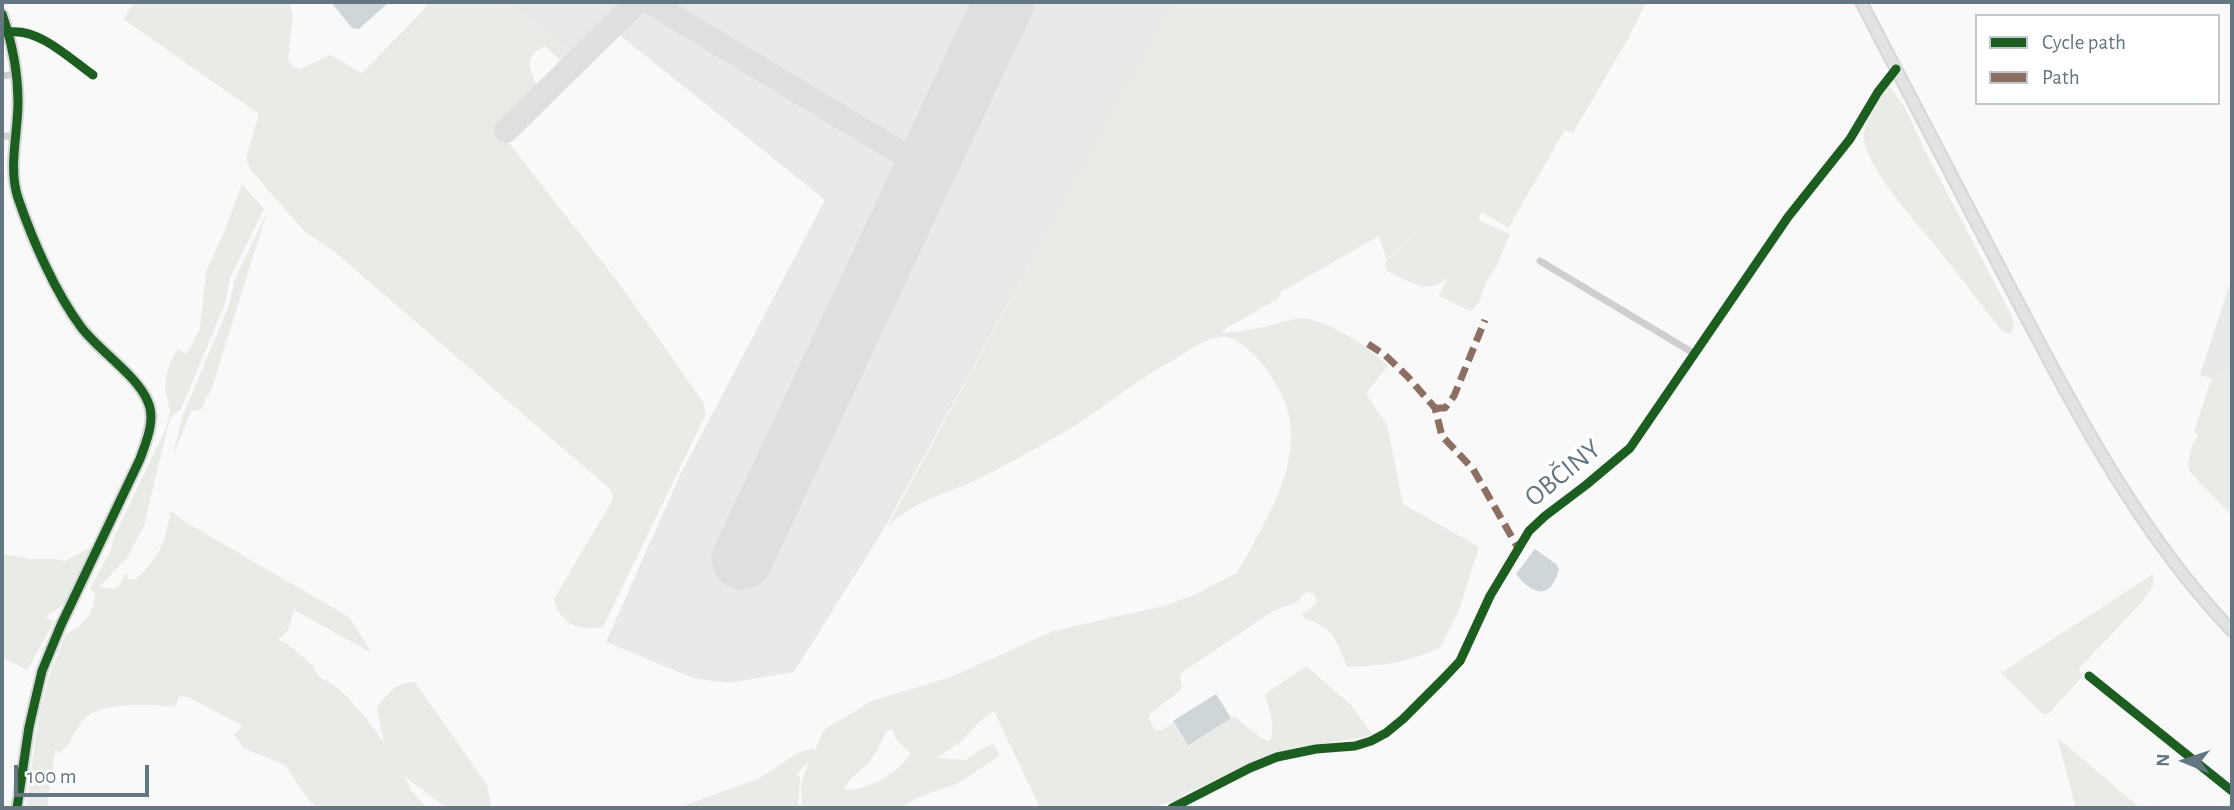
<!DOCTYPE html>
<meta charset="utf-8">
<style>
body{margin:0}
#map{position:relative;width:2234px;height:810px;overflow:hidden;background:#f9f9f9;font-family:"Alegreya Sans",sans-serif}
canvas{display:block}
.frame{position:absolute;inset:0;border:4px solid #657683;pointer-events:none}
.legend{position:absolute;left:1975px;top:14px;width:245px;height:91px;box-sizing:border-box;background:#fff;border:2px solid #c1c8cd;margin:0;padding:9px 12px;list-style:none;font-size:21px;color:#657683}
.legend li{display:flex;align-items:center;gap:14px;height:35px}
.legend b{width:35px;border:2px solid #c1c8cd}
.north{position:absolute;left:2150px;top:726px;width:70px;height:70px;-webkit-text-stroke:5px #fff;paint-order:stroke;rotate:272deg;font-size:19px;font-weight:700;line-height:28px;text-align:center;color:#657683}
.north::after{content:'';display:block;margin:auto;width:24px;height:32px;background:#657683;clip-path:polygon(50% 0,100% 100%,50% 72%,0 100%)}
.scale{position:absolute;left:14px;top:765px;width:135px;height:32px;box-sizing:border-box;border:4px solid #657683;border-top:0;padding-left:9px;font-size:21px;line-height:24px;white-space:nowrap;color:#657683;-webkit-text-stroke:5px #fff;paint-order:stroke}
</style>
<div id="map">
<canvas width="2234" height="810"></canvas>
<div class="frame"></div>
<ul class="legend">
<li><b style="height:9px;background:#1b5e20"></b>Cycle path</li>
<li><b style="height:9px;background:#8d6e63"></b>Path</li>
</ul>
<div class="north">N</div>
<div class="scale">100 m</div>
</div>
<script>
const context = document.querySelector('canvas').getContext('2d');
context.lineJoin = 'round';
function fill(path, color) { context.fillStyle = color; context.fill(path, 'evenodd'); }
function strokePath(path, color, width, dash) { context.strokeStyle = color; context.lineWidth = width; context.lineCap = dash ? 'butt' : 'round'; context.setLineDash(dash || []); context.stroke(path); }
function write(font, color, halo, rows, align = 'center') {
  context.font = font + ' "Alegreya Sans",sans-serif'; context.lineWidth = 7; context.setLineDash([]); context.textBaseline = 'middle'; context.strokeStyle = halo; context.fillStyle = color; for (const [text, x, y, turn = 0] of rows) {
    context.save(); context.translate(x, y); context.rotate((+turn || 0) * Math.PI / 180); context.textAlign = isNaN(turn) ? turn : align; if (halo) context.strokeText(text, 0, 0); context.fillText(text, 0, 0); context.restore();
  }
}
fill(new Path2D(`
 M508,2H1174L885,527L794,672L728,683L693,678L606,642L680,475L825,200L611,28L585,54H577L570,52Z
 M2232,277V372L2216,373L2213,379L2200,375Z`), '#e8e9e9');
fill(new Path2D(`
 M135,2H289L293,16L288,60L294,67L300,69L330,55L362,73L431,2H508L570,52L563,63L545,46C520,57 532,72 539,90L497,128L621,286L703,402L706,414L603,627C579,632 560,624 554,599L612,501L613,494L610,489L337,254L304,231L250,169L246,158L259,114L123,19Z
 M1172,2H1646L1629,37L1573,133L1565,130L1508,228L1481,212L1478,220L1510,234L1496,267L1485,284L1480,300L1473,310L1469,311L1439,296L1447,278C1429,297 1404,279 1386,270L1385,263L1432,219L1387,260L1379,236L1281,292L1279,298L1220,332C1246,334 1270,324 1296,319C1322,314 1370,348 1388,366L1366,394L1387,425L1403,504L1479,547L1459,610L1440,648C1406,662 1384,666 1347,667C1337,642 1333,626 1305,619L1302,614L1308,611L1317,602L1316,597L1313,593L1306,592L1296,603L1273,611L1180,674L1182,689L1150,714L1149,719L1155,730H1162L1173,723L1188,747L1234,716C1241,722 1263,740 1269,742C1277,729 1269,708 1265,694L1306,666L1350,704L1372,734L1365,737L1320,744L1266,758L1185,794L1180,801L1162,804L1155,808H1040L994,711L977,724L963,740L937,758L966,760L980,749L993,744L1000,755L965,779L952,786L940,789L915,799L901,808H802L801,783L809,762L796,774L800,776L798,808H677L760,778L798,753L813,748L815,751L823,732L828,727L872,701L951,677L1053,631L1164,606L1194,595L1236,573L1242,565C1270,512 1311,451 1280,392C1274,380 1266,367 1256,357C1248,349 1233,335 1220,337C1205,339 1191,349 1178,357C1133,382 1094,416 1049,441C1024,455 999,469 974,481C945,494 907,504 886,529ZM892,729L897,741L911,753C901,771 866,793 844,789C849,779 854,776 863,768C874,759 881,743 887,730Z
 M1889,86L1905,108L1926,153L2000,293L2014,322L2013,330L2010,334L2003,332C1983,308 1965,283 1946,259C1925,232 1867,171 1864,139C1862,123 1878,97 1889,86Z
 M242,184L264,209L230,278L225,304L181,409L170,418L144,525L127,558L99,587L114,589L120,584L127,573L128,579H136C161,555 164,544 171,511L187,523L349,617L372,653L294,610C290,621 290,635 277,639L289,645L313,666L319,677L334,685L348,698L367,719L384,743L377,707C387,694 396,682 415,682L487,785L491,808H447L404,776L412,791L426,808H318L308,799L285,765L243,748L234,734L243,726L188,697L179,696L176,705C168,708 163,706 155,705C138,704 103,705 89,715C75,724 75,741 59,753L55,750L47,808H26L39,714L50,673L66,634C83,626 95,613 95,593L90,588L111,550L113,539L166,428L170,411L165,385L169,366L177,349L187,354L200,329L206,271L223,235Z
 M267,212L210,394L208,393L202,409L191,411L173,456L182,417L228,308L235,279Z
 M2232,372V516L2189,471C2187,459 2191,444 2198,435L2194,432L2210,383L2216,373Z
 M91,547L90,559L70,600L45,617L54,622L27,670L2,657V554L32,559H57L65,561Z
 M2153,574V586L2143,601L2080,667L2079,671L2083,676L2047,715L2043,714L2001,673Z
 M2057,737L2140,808H2076Z`), '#e8ebe6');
fill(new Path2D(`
 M331,2H389L359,29L352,28Z
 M1535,549L1556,564L1559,569C1551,600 1533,596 1516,574Z
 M1216,694L1231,718L1188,746L1173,721Z`), '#ced6d9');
strokePath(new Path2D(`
 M649,2L926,168
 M506,131L637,2`), '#dedfe0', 24);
strokePath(new Path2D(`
 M742,559L1004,2`), '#dedfe0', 61);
const secondary = new Path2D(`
 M2,14C12,42 18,72 18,102C18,134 8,167 18,198C32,239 55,292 81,327C99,351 137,375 148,402C156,420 146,442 140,459L61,625L42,671L29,727L17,808`);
const primary = new Path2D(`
 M1861,2C1911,97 1961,193 2011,289C2075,410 2137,531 2232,631`);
strokePath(secondary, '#d5d6d7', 13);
strokePath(primary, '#d5d6d7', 14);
strokePath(new Path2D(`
 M9,32C39,28 69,58 93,75
 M2,76L17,74
 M2,136L16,137
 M1540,261L1695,354
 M2089,676L2232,791
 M1172,808L1250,768L1277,757L1316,749L1355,746L1371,741L1386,733L1403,719L1443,679L1460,661L1490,596L1529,531L1545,516L1586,485L1630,448L1788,217L1850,139L1878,92L1896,69`), '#cecfd0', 7);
strokePath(secondary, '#e1e2e2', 10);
strokePath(primary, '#e1e2e2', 10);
strokePath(new Path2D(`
 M1368,344L1385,355L1408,377L1435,408L1442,436L1473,469L1518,548
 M1435,408H1445L1454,396L1485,320`), '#8d6e63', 7, [14, 7]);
strokePath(new Path2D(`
 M2,14C12,42 18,72 18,102C18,134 8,167 18,198C32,239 55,292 81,327C99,351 137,375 148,402C156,420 146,442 140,459L61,625L42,671L29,727L17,808
 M9,32C39,28 69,58 93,75
 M2089,676L2232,791
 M1172,808L1250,768L1277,757L1316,749L1355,746L1371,741L1386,733L1403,719L1443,679L1460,661L1490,596L1529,531L1545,516L1586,485L1630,448L1788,217L1850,139L1878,92L1896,69`), '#1b5e20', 9);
write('28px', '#657683', '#fff', [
 ["OBČINY",1563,473,-39]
]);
</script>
